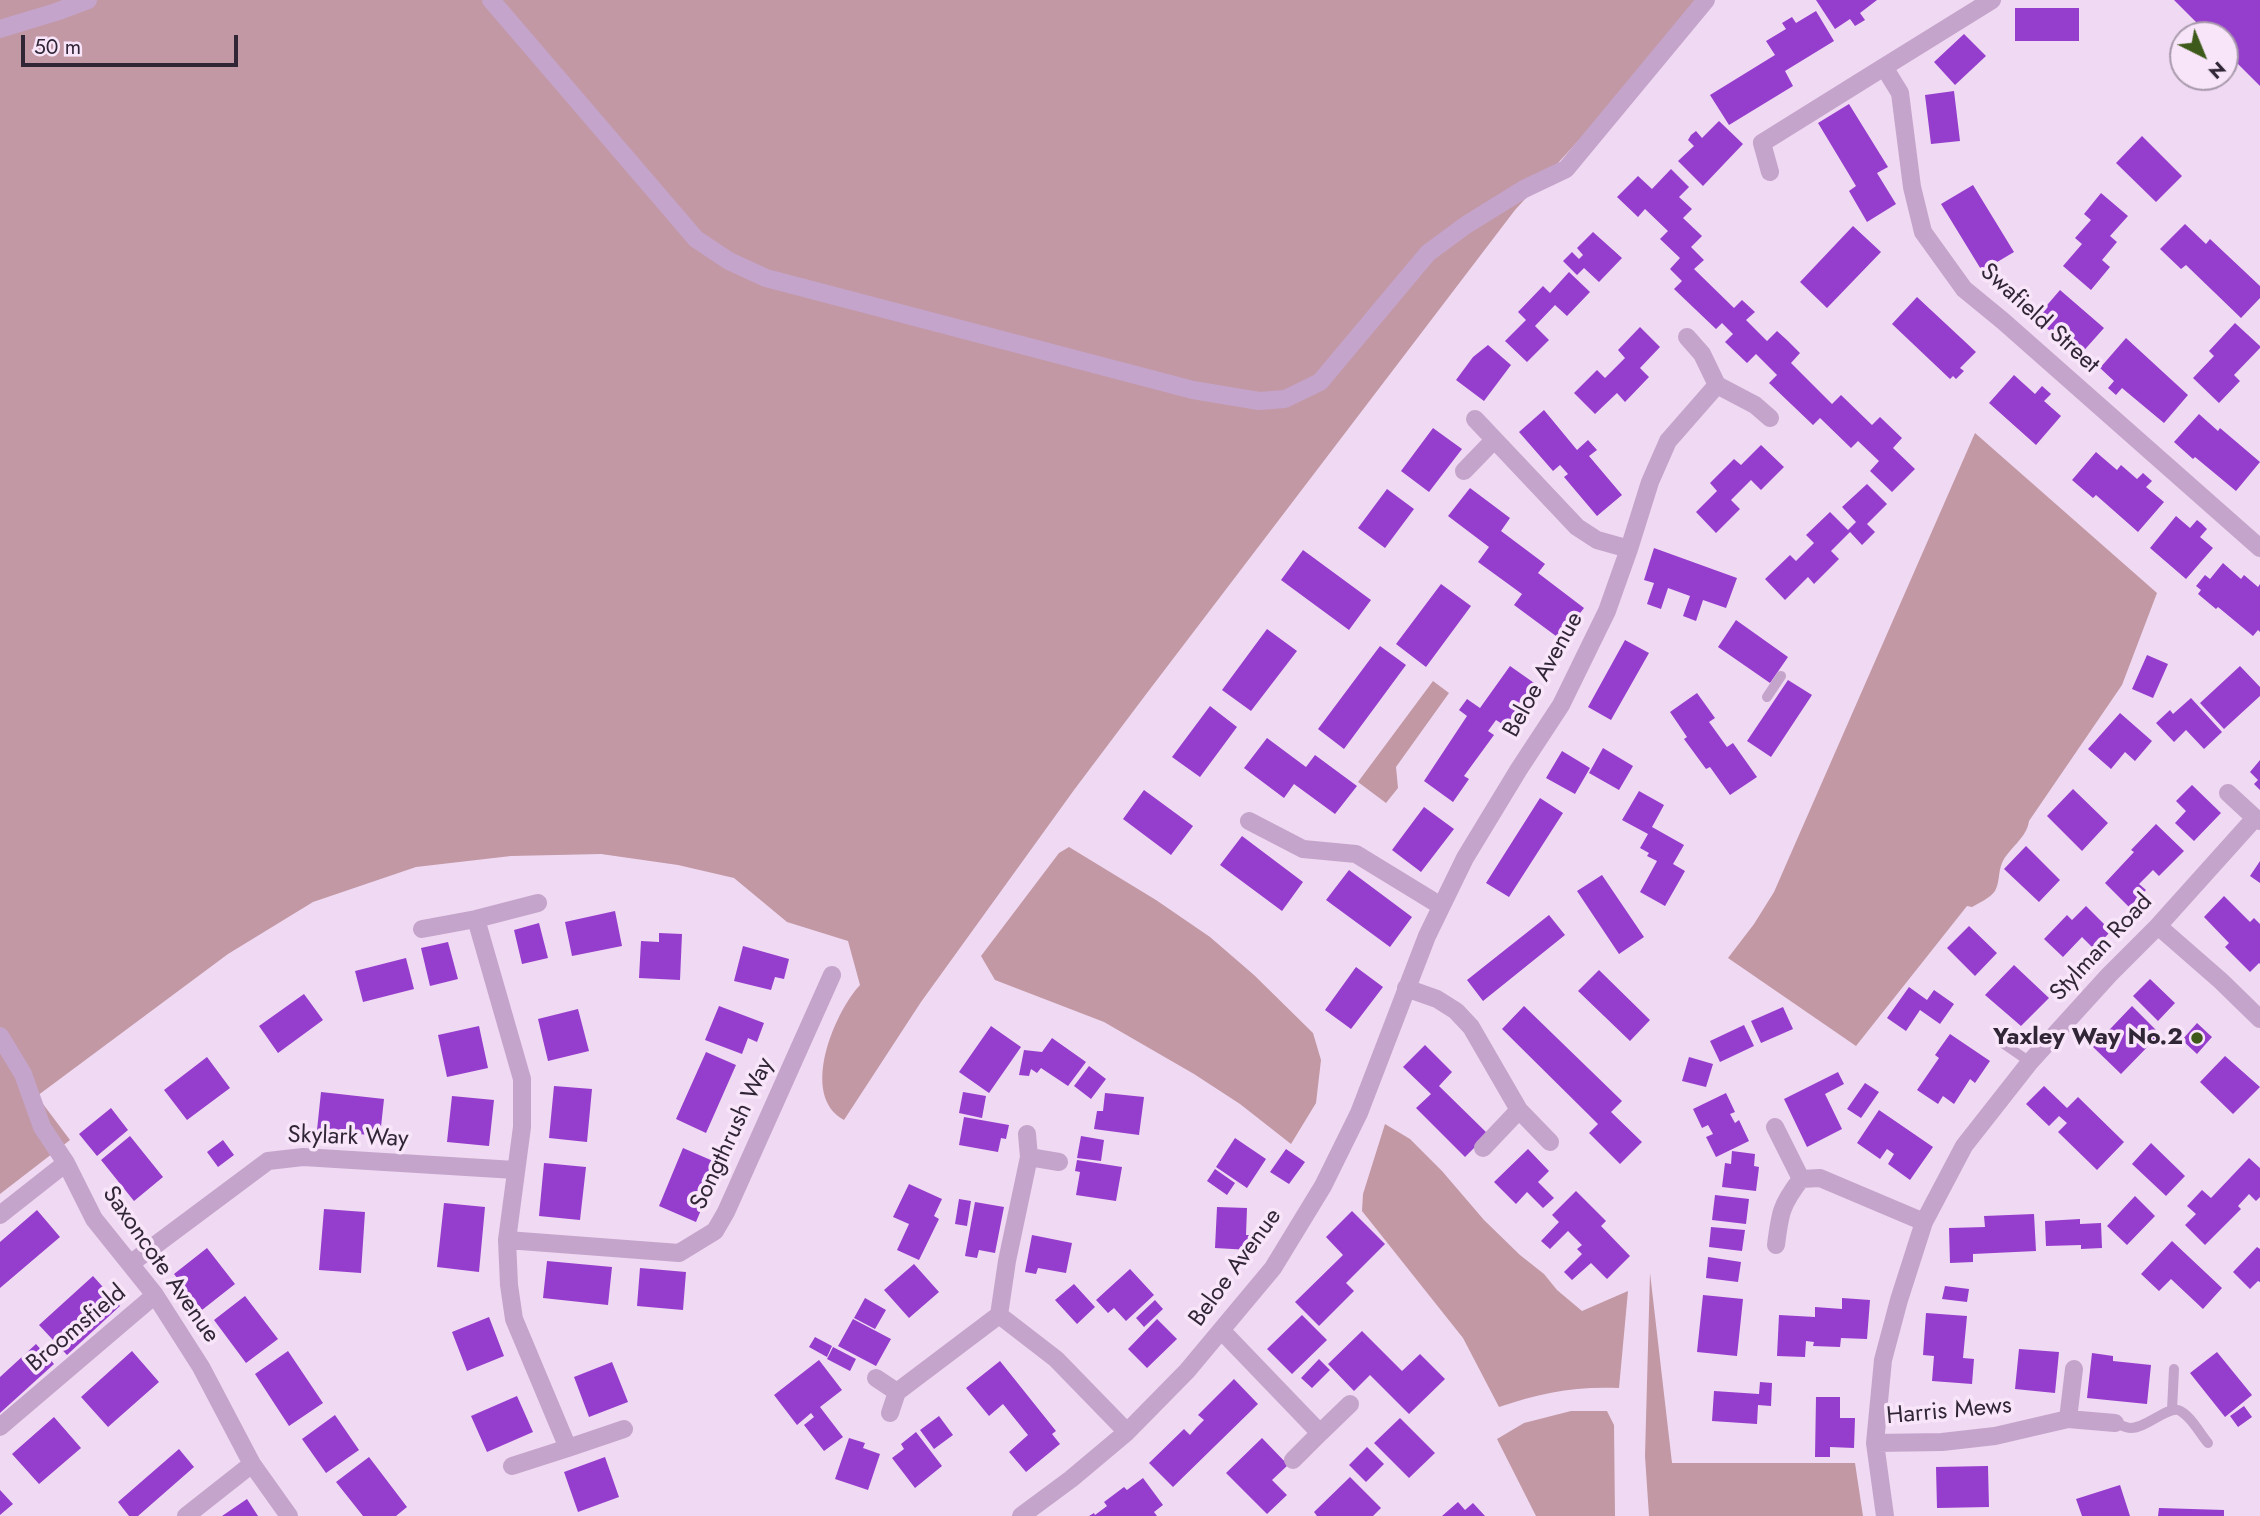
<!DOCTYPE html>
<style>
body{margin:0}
#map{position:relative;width:2260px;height:1516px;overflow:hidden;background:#f0d9f3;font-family:Jost,sans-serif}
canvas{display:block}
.north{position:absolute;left:2169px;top:21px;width:70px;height:70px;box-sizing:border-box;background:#f8e5fa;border:2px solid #a899ac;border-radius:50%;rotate:137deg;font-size:19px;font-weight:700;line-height:28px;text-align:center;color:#312636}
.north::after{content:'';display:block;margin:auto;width:24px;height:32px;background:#3e5a1a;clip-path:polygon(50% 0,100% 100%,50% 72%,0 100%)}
.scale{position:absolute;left:21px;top:35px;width:217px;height:32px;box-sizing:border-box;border:4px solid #312636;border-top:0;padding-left:9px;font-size:21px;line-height:24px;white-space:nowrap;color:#312636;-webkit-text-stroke:5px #f8e5fa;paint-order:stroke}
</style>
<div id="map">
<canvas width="2260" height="1516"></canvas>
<div class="north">N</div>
<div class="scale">50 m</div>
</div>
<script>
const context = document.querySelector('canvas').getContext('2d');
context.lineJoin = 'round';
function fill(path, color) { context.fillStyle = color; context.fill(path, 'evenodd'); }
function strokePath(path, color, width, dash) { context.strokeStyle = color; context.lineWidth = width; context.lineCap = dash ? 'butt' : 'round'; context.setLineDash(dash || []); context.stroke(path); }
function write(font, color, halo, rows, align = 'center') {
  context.font = font + ' Jost,sans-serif'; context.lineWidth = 7; context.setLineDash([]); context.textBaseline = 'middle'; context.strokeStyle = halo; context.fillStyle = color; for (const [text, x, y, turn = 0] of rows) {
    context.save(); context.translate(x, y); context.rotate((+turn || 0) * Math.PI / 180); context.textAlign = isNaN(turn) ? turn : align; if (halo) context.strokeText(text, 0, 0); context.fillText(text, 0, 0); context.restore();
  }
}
fill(new Path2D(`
 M0,0H1695L1600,117L1515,210L1147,693L1074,790L921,1002L844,1120C799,1096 834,1013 860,985L848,941L787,922L734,878L678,865L601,854L511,856L416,867L313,902L228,954L37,1096L70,1140L0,1194Z
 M1975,433L2157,593L2122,685L2029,821C2027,838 2008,849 2002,863C1998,872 2000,882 1995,891C1990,898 1979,903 1972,907L1967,906L1856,1046L1728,958L1754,924L1774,892Z
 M1433,681L1449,693L1396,767L1398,788L1386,803L1358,782Z
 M1069,847L1156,900L1210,937L1254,975L1313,1033L1321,1060L1316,1103L1291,1144L1240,1104L1194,1074L1104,1022L995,980L981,956L1059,853Z
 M1385,1124L1410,1139L1442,1171L1484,1220L1520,1255L1544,1274L1557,1290L1582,1311L1628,1291L1619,1388C1575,1386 1540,1393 1499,1407L1463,1338L1362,1211L1363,1194Z
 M1650,1273L1672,1463H1855L1863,1516H1649L1645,1456Z
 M1571,1411H1607L1614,1425L1615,1516H1536L1497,1439L1524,1423Z`), '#c298a4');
fill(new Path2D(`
 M1816,0H1877L1860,13L1865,20L1855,26L1850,19L1835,29Z
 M2174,0H2260V86L2225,51V35H2209Z
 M2015,8H2079V41H2015Z
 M1816,11L1834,41L1785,71L1793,86L1729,125L1710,95L1775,55L1766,41L1786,29L1782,23L1792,17L1796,23Z
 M1964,34L1986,56L1955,85L1934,62Z
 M1954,91L1960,141L1931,144L1925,95Z
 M1849,104L1888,167L1877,173L1896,204L1867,222L1849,191L1856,186L1818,123Z
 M1719,121L1743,144L1703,186L1678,161L1694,146L1688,140L1691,135L1696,131L1702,138Z
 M2142,136L2182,176L2156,202L2116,163Z
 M1671,169L1689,187L1679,197L1692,209L1683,218L1702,236L1691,247L1704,260L1694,269L1734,308L1742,300L1755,312L1746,320L1767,341L1777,331L1788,341L1800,353L1791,363L1832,404L1841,395L1872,425L1880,417L1902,438L1893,448L1915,469L1892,492L1870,471L1879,461L1858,441L1851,448L1820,418L1813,425L1769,383L1777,375L1756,354L1747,363L1725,342L1733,334L1722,323L1716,329L1674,289L1682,281L1670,269L1680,258L1660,239L1668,231L1645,209L1638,217L1617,197L1638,176L1652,189Z
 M1973,185L2014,252L1982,271L1941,204Z
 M2101,193L2128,216L2110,236L2117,242L2102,260L2110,267L2091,290L2063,266L2082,244L2075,238L2091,220L2084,214Z
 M2185,224L2206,244L2210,239L2260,286V298L2241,318L2186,265L2181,269L2160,249Z
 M1853,226L1881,252L1827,308L1800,282Z
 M1593,232L1622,258L1599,282L1584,268L1577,275L1563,261L1572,252L1579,259L1583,255L1577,248Z
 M1569,272L1590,292L1567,316L1555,305L1535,326L1549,340L1527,362L1505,341L1526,320L1518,312L1543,286L1550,293Z
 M2060,290L2104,328L2079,356L2063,342L2059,346L2050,338L2053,334L2036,318Z
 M1917,297L1976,352L1960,368L1964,371L1956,379L1953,376L1950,379L1892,324Z
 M2235,323L2260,346V348L2234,375L2240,381L2219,403L2193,378L2214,356L2209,351Z
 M1640,327L1660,347L1640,368L1649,377L1625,402L1617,393L1595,414L1574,393L1597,370L1605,378L1625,358L1618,350Z
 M2126,338L2188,395L2164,423L2122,388L2116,395L2108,388L2114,381L2100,368Z
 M1488,345L1511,365L1484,401L1456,380L1473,357Z
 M2014,375L2035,394L2042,386L2051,394L2044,401L2061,416L2036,445L1989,403Z
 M1544,410L1577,450L1588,440L1597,450L1589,456L1622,495L1597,516L1564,477L1568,474L1560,465L1553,471L1519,432Z
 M2199,414L2218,431L2220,428L2260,462L2236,491L2195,457L2193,459L2174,442Z
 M1433,428L1462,449L1429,492L1401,471Z
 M1761,445L1784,467L1761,490L1751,480L1731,500L1740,509L1716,533L1696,512L1717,491L1710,483L1734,459L1741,465Z
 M2096,452L2117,470L2121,465L2137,479L2143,473L2152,481L2146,487L2164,502L2138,532L2096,495L2093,498L2072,480Z
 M1867,484L1887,504L1867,524L1875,532L1862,545L1850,532L1831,551L1839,559L1814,584L1808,577L1785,600L1765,579L1790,555L1796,561L1814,543L1806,535L1830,512L1848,530L1856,522L1842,507Z
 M1470,488L1510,518L1501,531L1545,564L1538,573L1584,608L1560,639L1514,605L1522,594L1478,562L1489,547L1448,516Z
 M1387,489L1414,509L1385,548L1358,528Z
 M2176,516L2190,528L2197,520L2202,524L2207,529L2200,537L2213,548L2186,579L2150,548Z
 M1654,548L1737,578L1726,608L1703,600L1696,621L1683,616L1690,596L1668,588L1661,609L1647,604L1654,583L1644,580Z
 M1303,550L1371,600L1349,630L1281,580Z
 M2223,563L2241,579L2244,575L2258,587L2260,584V632L2258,630L2253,636L2218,607L2216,609L2198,594L2201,590L2196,586L2205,575L2210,579Z
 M1441,584L1471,606L1426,667L1396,644Z
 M1736,620L1788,657L1770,683L1718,647Z
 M1267,629L1297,651L1251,711L1222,690Z
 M1625,640L1649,653L1611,720L1588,707Z
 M1380,646L1406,665L1344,749L1318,729Z
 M2147,655L2168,664L2153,698L2132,689Z
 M1510,666L1537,685L1507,727L1496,720L1488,731L1494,735L1464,776L1469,779L1453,802L1424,781L1467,716L1459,710L1467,699L1480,708Z
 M2240,666L2260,687V696L2224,729L2200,703Z
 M1788,680L1812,695L1771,757L1747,741Z
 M1697,693L1715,718L1709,722L1727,747L1733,743L1757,777L1730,795L1710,767L1706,769L1684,739L1687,737L1670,712Z
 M2191,698L2222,732L2204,749L2186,730L2174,742L2156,723L2170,710L2173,714Z
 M1210,706L1237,727L1200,777L1172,757Z
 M2120,713L2152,741L2135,761L2125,752L2111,769L2088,749Z
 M1267,738L1306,767L1315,755L1357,786L1335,814L1294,784L1284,798L1244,768Z
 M1603,748L1633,766L1619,790L1589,773Z
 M1562,751L1590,768L1575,794L1546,778Z
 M2260,760V790L2254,784L2258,780L2250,772Z
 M2192,785L2221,813L2194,841L2175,823L2186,811L2176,801Z
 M2073,789L2108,823L2082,851L2047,816Z
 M1144,790L1193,826L1171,855L1123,819Z
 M1639,791L1664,805L1652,827L1684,845L1673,864L1685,871L1665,906L1640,892L1657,861L1647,856L1649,853L1640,848L1648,834L1622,820Z
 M1540,798L1563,813L1509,897L1486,883Z
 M1424,807L1454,829L1421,872L1392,850Z
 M2156,824L2184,851L2159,876L2153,870L2139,884L2146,890L2129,907L2105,883L2134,852L2131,850Z
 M1242,836L1303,882L1282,911L1220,865Z
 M2026,846L2060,880L2039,902L2004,869Z
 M2260,861V883L2250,876Z
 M1349,870L1412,917L1390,947L1326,900Z
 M1602,875L1644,937L1619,954L1577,891Z
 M2224,896L2250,922L2254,918L2260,924V964L2259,963L2250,972L2225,947L2229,943L2204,917Z
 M2086,906L2111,931L2094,949L2082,937L2063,957L2044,939L2067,915L2072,920Z
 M615,911L622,946L572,956L565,922Z
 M1549,915L1565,935L1483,1001L1467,980Z
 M539,923L548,958L522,964L514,930Z
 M1969,926L1997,953L1975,976L1947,948Z
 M659,933L682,934L680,980L639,978L641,941L659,942Z
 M448,942L458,979L430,986L421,948Z
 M743,946L789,959L784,979L775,977L771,990L734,981Z
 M406,958L414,989L363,1002L355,971Z
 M2014,965L2049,998L2021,1026L1985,995Z
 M1356,967L1383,987L1351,1029L1325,1010Z
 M1599,970L1650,1020L1630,1041L1578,991Z
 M2150,979L2175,1003L2158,1021L2133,996Z
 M1909,987L1927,1000L1934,990L1954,1004L1940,1024L1920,1010L1906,1031L1887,1018Z
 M304,994L323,1020L278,1053L259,1026Z
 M719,1006L764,1023L757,1042L748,1038L742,1054L705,1040Z
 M1524,1006L1622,1101L1611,1112L1642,1142L1620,1164L1589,1133L1598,1124L1502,1029Z
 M2132,1006L2160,1034L2121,1074L2093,1047Z
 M1783,1007L1793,1029L1761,1043L1751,1021Z
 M578,1009L589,1051L548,1061L538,1019Z
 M2197,1023L2212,1037L2197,1054L2182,1040Z
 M1744,1025L1754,1046L1720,1062L1710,1041Z
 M479,1026L488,1068L447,1077L438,1035Z
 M991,1026L1021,1047L989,1093L959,1072Z
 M1950,1034L1990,1061L1975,1083L1970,1079L1954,1104L1943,1096L1938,1104L1917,1090L1939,1058L1935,1055Z
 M1052,1038L1086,1062L1068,1086L1041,1068L1037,1073L1031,1069L1029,1076L1019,1075L1024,1050L1042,1052Z
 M1425,1045L1452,1072L1439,1086L1488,1134L1465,1157L1416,1108L1431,1094L1403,1067Z
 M706,1052L736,1065L706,1133L676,1119Z
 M2225,1056L2260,1087L2233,1114L2200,1082Z
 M207,1057L230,1088L187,1120L164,1090Z
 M1689,1057L1713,1064L1706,1087L1682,1081Z
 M1089,1066L1106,1079L1091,1099L1074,1086Z
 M1838,1072L1844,1084L1825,1094L1842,1129L1807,1147L1784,1099Z
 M1865,1083L1879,1092L1861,1118L1847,1109Z
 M554,1086L592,1089L587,1142L549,1138Z
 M2044,1086L2067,1108L2078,1097L2124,1142L2097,1170L2058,1132L2067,1123L2059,1116L2049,1126L2026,1104Z
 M321,1092L384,1099L380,1136L317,1130Z
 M963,1092L986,1096L982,1118L959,1113Z
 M1105,1093L1144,1097L1139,1135L1094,1129L1097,1111H1103Z
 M1726,1093L1735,1112L1730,1114L1735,1123L1739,1120L1749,1141L1716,1157L1706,1137L1713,1134L1708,1125L1702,1128L1693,1109Z
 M452,1096L494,1100L489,1146L447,1142Z
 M111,1108L128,1130L97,1156L79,1134Z
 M1879,1110L1933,1147L1910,1180L1888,1164L1894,1154L1887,1149L1880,1159L1857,1143Z
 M964,1117L1009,1125L1006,1139L1001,1138L998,1152L959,1145Z
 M130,1136L163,1177L134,1201L101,1160Z
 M1081,1136L1104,1140L1101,1161L1077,1158Z
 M1235,1138L1266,1159L1247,1188L1216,1167Z
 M223,1140L234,1155L218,1167L207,1152Z
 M2151,1143L2185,1176L2166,1196L2132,1164Z
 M683,1148L720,1164L696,1222L659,1206Z
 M1286,1149L1305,1162L1289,1184L1270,1172Z
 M1528,1149L1549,1171L1538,1182L1554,1198L1543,1208L1527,1192L1516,1204L1494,1182Z
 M1732,1151L1755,1154L1754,1166L1759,1167L1756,1191L1722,1187L1725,1163L1731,1164Z
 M2249,1158L2260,1168V1197L2256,1201L2249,1194L2238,1206L2241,1209L2205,1245L2185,1225L2196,1214L2187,1206L2202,1190L2211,1198Z
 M1077,1160L1122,1167L1116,1201L1076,1195L1080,1172L1075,1171Z
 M544,1163L586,1167L580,1220L539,1216Z
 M1215,1169L1235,1183L1227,1195L1207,1181Z
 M909,1184L942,1199L934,1216L939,1219L919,1260L897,1250L909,1224L893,1217Z
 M1576,1191L1606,1221L1601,1226L1630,1256L1607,1279L1591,1263L1572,1280L1564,1272L1582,1254L1577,1249L1582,1245L1568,1231L1550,1249L1541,1241L1559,1222L1552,1215Z
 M1715,1195L1749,1199L1746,1224L1712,1220Z
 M2135,1196L2155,1216L2127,1245L2107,1226Z
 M959,1199L971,1201L967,1226L955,1224Z
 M975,1202L1004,1207L995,1253L979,1250L977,1258L965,1256Z
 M444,1203L485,1207L479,1272L437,1267Z
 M1217,1207L1247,1208L1246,1235H1250V1250L1215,1248Z
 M324,1209L365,1212L361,1273L319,1270Z
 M37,1210L60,1237L0,1288V1242Z
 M1352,1211L1385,1244L1346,1283L1354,1291L1319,1326L1295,1302L1343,1255L1326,1237Z
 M2034,1214L2036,1251L1973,1254V1262L1950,1263L1949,1228L1985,1227L1984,1216Z
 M2080,1219V1224L2101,1223L2102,1248L2081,1249V1245L2046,1246L2045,1221Z
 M1711,1227L1745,1230L1742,1251L1709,1247Z
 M1032,1235L1072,1243L1066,1273L1038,1268L1036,1274L1025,1272Z
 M2172,1241L2222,1288L2203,1309L2171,1279L2159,1291L2141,1274Z
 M2257,1247L2260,1249V1282L2258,1281L2250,1289L2233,1272Z
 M207,1248L235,1284L202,1310L174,1274Z
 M1708,1257L1741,1262L1738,1282L1706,1278Z
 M547,1261L612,1267L608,1305L543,1298Z
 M914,1264L939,1292L909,1318L884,1290Z
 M640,1268L686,1272L683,1310L637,1306Z
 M1130,1269L1154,1295L1126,1321L1114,1308L1108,1313L1096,1300Z
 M93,1276L120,1306L67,1355L39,1325Z
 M1074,1284L1095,1307L1077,1324L1055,1300Z
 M1945,1286L1969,1289L1967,1302L1942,1299Z
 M1703,1295L1743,1299L1737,1356L1697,1352Z
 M245,1296L278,1339L246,1363L214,1320Z
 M865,1298L886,1310L875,1329L854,1318Z
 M1842,1298L1870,1300L1867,1339L1841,1338L1840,1347L1813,1346L1814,1342L1806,1341L1805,1357L1777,1356L1779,1315L1815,1317V1307L1842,1309Z
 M1155,1300L1163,1309L1144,1327L1136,1318Z
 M1926,1313L1967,1316L1963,1358L1974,1359L1972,1384L1932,1381L1934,1356L1923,1355Z
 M1302,1315L1327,1340L1292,1374L1267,1349Z
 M489,1317L504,1356L467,1371L452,1332Z
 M853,1319L891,1339L876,1366L838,1346Z
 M1157,1319L1177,1339L1147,1368L1128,1349Z
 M1362,1331L1402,1371L1420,1354L1445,1379L1409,1414L1370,1375L1354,1391L1328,1364Z
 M815,1337L832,1346L827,1357L809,1347Z
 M36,1344L54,1364L0,1413V1377Z
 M833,1347L856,1359L850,1371L827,1359Z
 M2019,1349L2059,1352L2055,1393L2015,1389Z
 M132,1351L159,1382L108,1427L81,1397Z
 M288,1351L323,1403L289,1426L255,1374Z
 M2217,1352L2252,1395L2225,1417L2190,1373Z
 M2092,1353L2113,1356V1361L2151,1365L2147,1404L2087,1398Z
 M1319,1359L1330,1370L1312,1388L1301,1378Z
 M819,1360L842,1390L820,1407L843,1437L824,1451L804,1425L814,1417L811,1413L797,1425L774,1395Z
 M1000,1361L1056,1431L1052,1434L1060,1444L1026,1472L1009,1452L1028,1435L1003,1404L989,1416L966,1388Z
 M612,1362L628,1402L589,1417L574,1377Z
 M1234,1379L1258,1404L1173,1487L1149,1463L1184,1429L1190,1435L1196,1428L1204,1420L1198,1415Z
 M1760,1382L1772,1383L1771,1406L1758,1405L1757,1424L1712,1421L1714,1391L1759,1394Z
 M517,1396L533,1432L487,1452L471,1416Z
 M1816,1397H1840V1418H1855L1854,1448L1830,1447V1457H1815Z
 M2244,1406L2252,1417L2238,1427L2230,1416Z
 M335,1415L359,1450L326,1473L302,1439Z
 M939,1416L953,1435L934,1449L920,1430Z
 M54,1417L81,1448L39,1484L12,1454Z
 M1400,1418L1435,1453L1409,1478L1374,1443Z
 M916,1432L942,1466L915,1488L892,1458L904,1449L901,1444Z
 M849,1438L865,1443L863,1448L880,1454L868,1490L835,1479Z
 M1262,1438L1288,1465L1272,1480L1287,1495L1267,1514L1226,1473Z
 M1367,1447L1384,1464L1366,1482L1349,1465Z
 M179,1449L194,1467L138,1516H129L118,1502Z
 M369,1457L407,1507L396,1516H363L336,1482Z
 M605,1457L619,1497L578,1512L564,1472Z
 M1988,1466L1989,1507L1937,1508L1936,1467Z
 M1350,1477L1381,1508L1373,1516H1317L1314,1512Z
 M1143,1478L1163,1505L1154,1512L1157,1516H1089L1094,1513L1095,1515L1107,1506L1104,1502L1124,1487L1127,1490Z
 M2120,1485L2130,1516H2082L2076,1499Z
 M0,1490L13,1504L0,1515Z
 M247,1499L258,1516H222Z
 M1458,1502L1465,1510L1473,1503L1485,1516H1442Z
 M2159,1508L2224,1510V1516H2158Z`), '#953dcc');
strokePath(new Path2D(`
 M1767,697L1781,676
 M2001,1042L2030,1062
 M2172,1410L2174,1369
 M2115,1423C2120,1425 2126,1428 2131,1428C2146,1428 2167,1407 2178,1410C2190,1414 2200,1434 2208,1443`), '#c5a4cb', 10);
strokePath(new Path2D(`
 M491,0L696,239L729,261L766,278L1193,390L1259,401L1285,399L1320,382L1428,253L1466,225L1524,189L1566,169L1706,0
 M1992,0L1884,67L1900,93L1912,187L1923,232L1964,289L2003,321L2260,548
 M0,29L56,12L88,0
 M1770,172L1762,143L1884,67
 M1687,337L1702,354L1717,385L1755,405L1770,418
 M1475,419L1577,527L1597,540L1629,549
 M1464,471L1494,440
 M2228,793L2255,818
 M1249,821L1303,849L1356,854L1441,906
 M476,919L522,1079V1127L507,1240L509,1285L514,1319L568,1448L512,1466
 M2158,926L2221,981L2260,1019
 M422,929L476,919L538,903
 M1406,988L1437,999L1456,1011L1471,1027L1519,1110L1550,1142
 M0,1036L23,1074L42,1127L66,1163L94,1219L155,1295L201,1367L252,1464L289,1516
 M1775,1127L1801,1179L1820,1178L1924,1222
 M1027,1134L1029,1157
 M1483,1148L1519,1110
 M0,1215L66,1163
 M507,1240L679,1253L715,1231L726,1212L832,975
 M1776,1245C1780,1213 1781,1205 1801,1179
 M130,1264L268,1161L303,1157L515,1170
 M999,1315L1007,1261L1029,1157L1059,1162
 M1222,1331L1320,1433L1293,1460
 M876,1378L897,1392
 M890,1413L897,1392L999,1315L1056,1359L1127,1432
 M2068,1419L2074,1369
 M0,1427L155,1295
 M1320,1433L1350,1404
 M1875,1443L1942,1442L1995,1436L2068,1419L2115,1423
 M568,1448L624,1429
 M186,1516L252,1464
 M1021,1516L1071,1479L1127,1432L1187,1371L1273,1268L1323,1186L1359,1113L1427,936L1465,858L1519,769L1561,705L1607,611L1629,549L1650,482L1668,441L1717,385
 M1885,1516L1875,1443L1883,1360L1899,1300L1924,1222L1964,1146L2030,1062L2109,975L2158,926L2255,818L2260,821`), '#c5a4cb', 18);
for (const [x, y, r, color] of [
 [2197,1038,7,"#3e5a1a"]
]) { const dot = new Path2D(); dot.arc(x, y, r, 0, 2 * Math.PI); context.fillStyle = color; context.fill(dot); strokePath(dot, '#f8e5fa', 2.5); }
write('24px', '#312636', '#f8e5fa', [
 ["Swafield Street",2039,319,42],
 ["Beloe Avenue",1544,675,-61],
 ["Stylman Road",2102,948,-47],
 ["Songthrush Way",733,1134,-65],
 ["Skylark Way",348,1138,2],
 ["Saxoncote Avenue",160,1265,55],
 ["Beloe Avenue",1236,1268,-54],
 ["Broomsfield",77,1329,-40],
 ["Harris Mews",1949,1412,-5]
]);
write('bold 24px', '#312636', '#f8e5fa', [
 ["Yaxley Way No.2",2183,1038]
], 'right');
</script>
